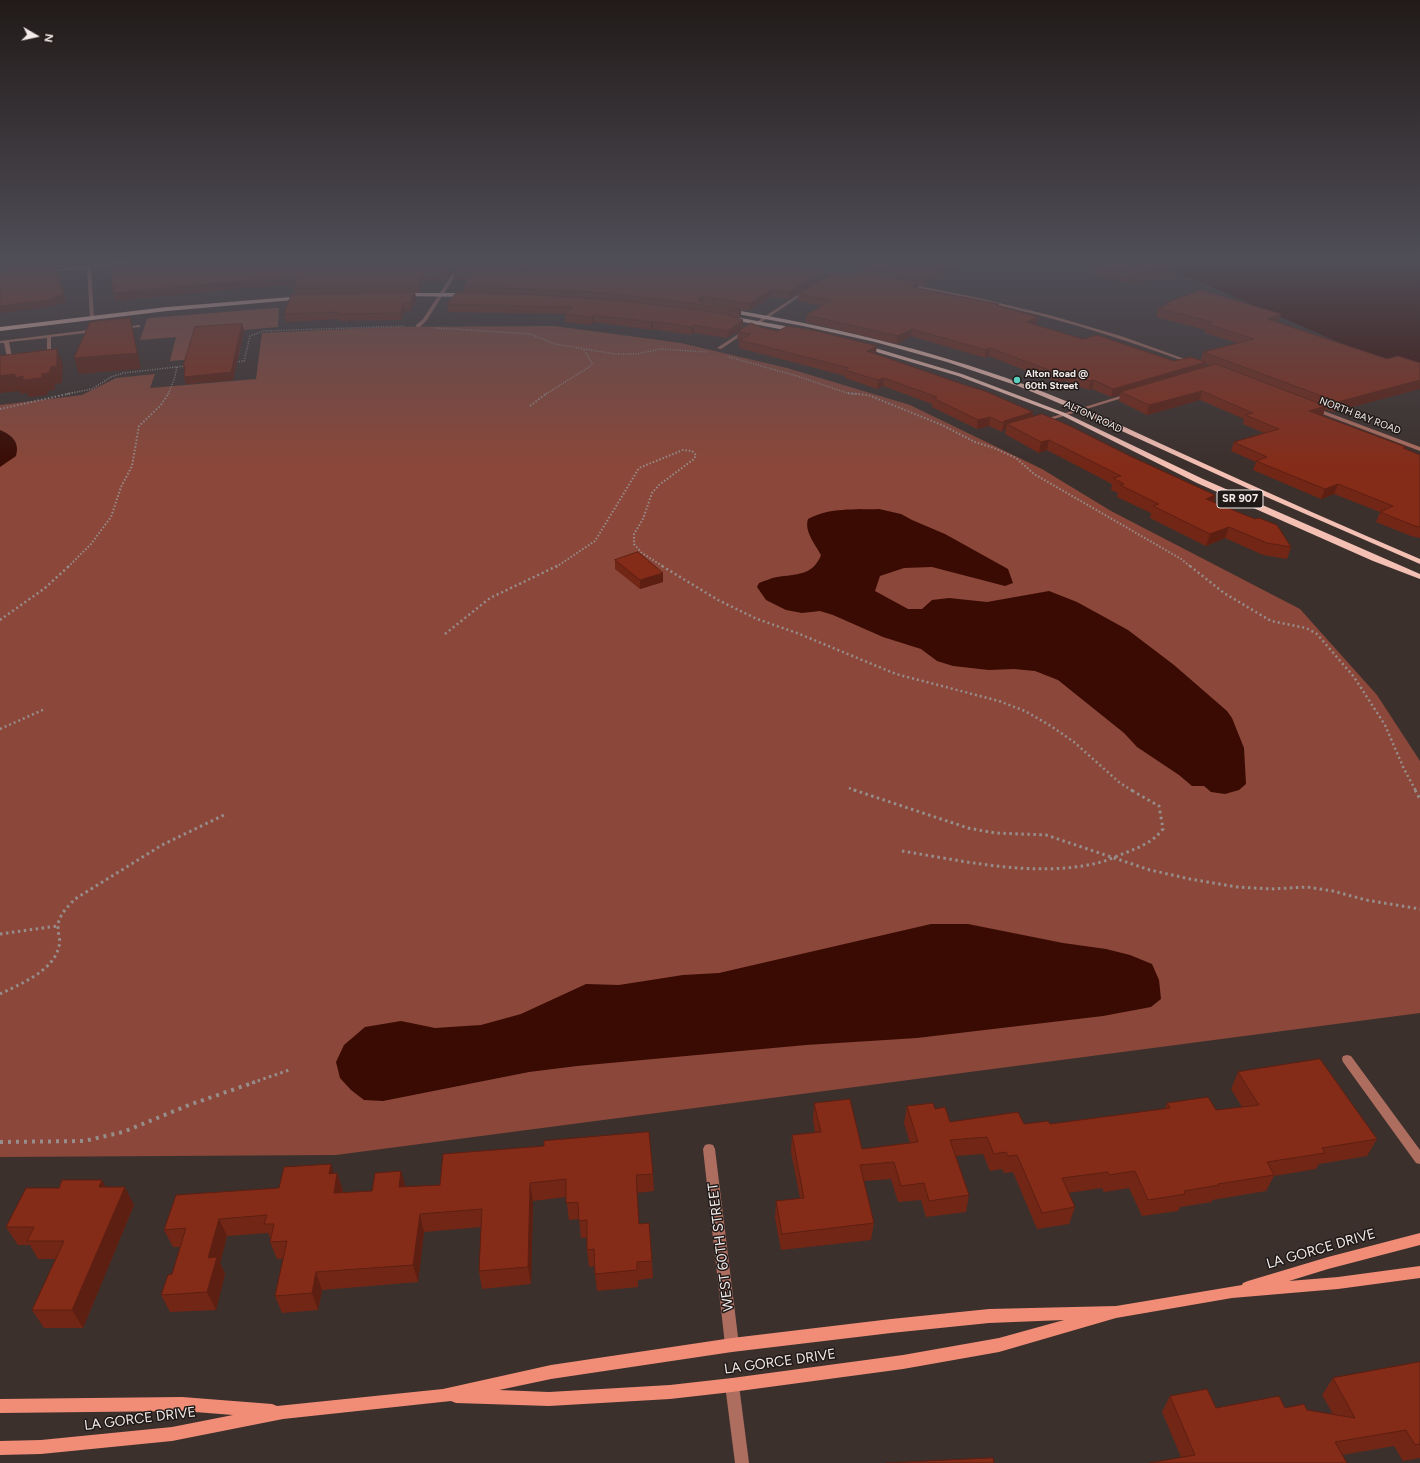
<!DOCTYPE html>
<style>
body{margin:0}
#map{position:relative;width:1420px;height:1463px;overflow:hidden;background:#3c302d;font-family:Figtree,sans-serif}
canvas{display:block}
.north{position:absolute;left:16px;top:16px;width:40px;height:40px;-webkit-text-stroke:3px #1f1a18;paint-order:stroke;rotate:99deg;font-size:11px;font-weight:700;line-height:16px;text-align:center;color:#f3ebea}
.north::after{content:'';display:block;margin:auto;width:14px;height:18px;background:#f3ebea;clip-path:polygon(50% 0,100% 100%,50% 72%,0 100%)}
</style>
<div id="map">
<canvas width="1420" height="1463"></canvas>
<div class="north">N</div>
</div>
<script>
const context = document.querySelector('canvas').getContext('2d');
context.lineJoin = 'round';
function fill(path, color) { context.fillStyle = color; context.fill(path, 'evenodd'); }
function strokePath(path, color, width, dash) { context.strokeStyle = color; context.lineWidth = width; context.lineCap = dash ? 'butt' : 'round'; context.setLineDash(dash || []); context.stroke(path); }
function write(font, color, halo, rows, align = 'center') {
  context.font = font + ' Figtree,sans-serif'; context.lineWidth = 3; context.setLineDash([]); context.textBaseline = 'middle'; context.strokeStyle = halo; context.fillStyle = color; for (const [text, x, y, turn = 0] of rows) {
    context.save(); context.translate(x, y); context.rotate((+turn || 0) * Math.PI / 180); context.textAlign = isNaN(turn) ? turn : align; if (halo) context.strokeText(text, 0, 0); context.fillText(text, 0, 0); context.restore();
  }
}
fill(new Path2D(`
 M274,308H279L278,327L243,330L239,356L170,361L176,337L140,340L147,319L150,318Z
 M554,326L681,343L787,368L910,405L1042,469L1111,511L1300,609L1377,695L1420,761V1013L336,1155L0,1157V405L82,395L116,378L155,374L150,388L256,379L262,333L389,327Z`), '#8b4739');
fill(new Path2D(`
 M1154,262H1420V372L1338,342Z
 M0,430C12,435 20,442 16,456L0,467Z
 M879,509L901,514L912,520L945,534L1008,569L1013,583L1005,586L932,567L904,568L880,576L875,591L908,609H922L932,600L949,598L987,602L1049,591L1077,602L1128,630L1174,665L1227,711L1232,718L1244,748L1246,784L1239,790L1225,794L1211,792L1204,786H1192L1179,775L1137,747L1124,733L1058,680L1035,671L1014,669L989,670L953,666L937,661L921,649L883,637L833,615L820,611L802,613L786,610L766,600L757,587L759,583C765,581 771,578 777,577C796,574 813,576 821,555C815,544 804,531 808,519C830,507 855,510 879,509Z
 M931,924H968L1063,943L1106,949L1130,955L1152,964L1159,980L1161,999L1151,1007L1103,1016L917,1038L806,1045L577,1066L529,1072L383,1101L364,1100L351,1090L340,1078L336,1062L344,1045L365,1027L401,1021L435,1028L481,1025L521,1014L586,984L619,985L683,975L719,973Z`), '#390b03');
strokePath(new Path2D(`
 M436,328L530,334L555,344L615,354H637L661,349L707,352
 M729,357L797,376L850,394H858
 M234,362L244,361L250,336L264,331L405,326
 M67,394L92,389L111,377L123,373L185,366
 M168,394L174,380L177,367
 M546,394L589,367L592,363L584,350`), '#978d8b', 1.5, [1, 1.5]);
strokePath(new Path2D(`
 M848,393L868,395L942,425L975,442L994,448L1016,458L1034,474L1181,559L1191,567
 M530,406L547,393
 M0,409L72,393
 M68,567L91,544L111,517L121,487L132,466L139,426L160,406L169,393
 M556,567L595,541L639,468L683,450L692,451L696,455L694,459L659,485L652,493L643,519L634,534V544L642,553L664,567`), '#978d8b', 2, [1.5, 2]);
strokePath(new Path2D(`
 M662,566L718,600L757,619L797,633L896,674L999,701L1025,711L1051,726L1074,742L1120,783L1133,791
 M1190,566L1224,593L1271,621L1306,628L1317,634L1354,677L1385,725L1404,769L1416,791
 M0,620L45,588L69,566
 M445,634L490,598L557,566
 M0,729L45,709
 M849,788L857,791`), '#978d8b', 2.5, [2, 3]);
strokePath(new Path2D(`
 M854,790L968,828L995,833L1046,835L1150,870L1190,879L1237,887L1271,889L1307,887L1333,891L1366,900L1420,909
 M1415,790L1420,799
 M902,851C964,861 1031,877 1093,864C1104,862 1115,857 1125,853C1140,847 1153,842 1163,829L1159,806L1131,790
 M0,934L57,926
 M0,994C20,984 54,971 59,946C61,940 58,934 58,928C57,917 68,906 75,899L162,845L224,815
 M252,1083L289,1070`), '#978d8b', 3, [2.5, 3.5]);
strokePath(new Path2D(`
 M0,1142L84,1141L123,1132L189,1105L255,1082`), '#978d8b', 4, [3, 5]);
fill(new Path2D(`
 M138,325H140V327L121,329L119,328Z
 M89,330L91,331L88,338H86L84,337L86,333L51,337V360L49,361L47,360V338L9,342L14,367L12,368L0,369V367L9,366L4,343H0V341Z`), '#ad6e60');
fill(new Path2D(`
 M122,262H134L91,268L94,318L92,319L90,318L87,268L47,272L45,271Z
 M460,262H464L427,320L420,327H416V325L423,319Z
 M759,262H768L863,277L861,278Z
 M908,284L979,298L1053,316L1124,337L1193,362L1189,363C1132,342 1074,323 1014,309C978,300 942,294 907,286Z
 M805,290L808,291L721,349L717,348Z
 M1127,394L1132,395L1044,422L1039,421Z
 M1312,408H1316L1420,447V451L1312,410Z
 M1347,1055L1351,1056L1420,1150V1164L1416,1163L1343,1062L1342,1059L1343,1056Z
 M709,1144L713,1145L715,1149L739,1345L737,1350L732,1352L727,1350L725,1345L703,1149L705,1145Z
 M732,1378L737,1380L739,1385L749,1463H735L725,1385L727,1380Z`), '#ad6e60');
fill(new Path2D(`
 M1420,1233V1245L1328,1269L1289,1281L1338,1277L1420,1266V1278L1338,1289L1232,1298L1116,1318L999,1352L903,1369L732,1392L670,1399L549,1406L456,1403L451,1401L283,1419L172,1441L41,1454L0,1455V1441L41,1440L172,1427L233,1415L182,1411L0,1413V1399L182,1397L272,1404L277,1406L443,1389L551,1365L732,1338L891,1319L989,1309L1116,1306L1242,1285L1243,1283L1248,1281L1328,1257ZM1064,1320L999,1338L903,1355L732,1378L670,1385L549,1392L499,1390L551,1379L732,1352L891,1333L989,1323Z`), '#f18d77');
fill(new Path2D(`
 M403,293H467L470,295L467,297L401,296L400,295Z
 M303,296L306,298L305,299L167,311L0,331V327L167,307Z
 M729,309C829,326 928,349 1023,384C1085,407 1143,436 1203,463C1275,496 1347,528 1420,559V564L1271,499L1080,412L1018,386L947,362L875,342L803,326L727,312L726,311Z
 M730,316L795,328L798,330L795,332L728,319L727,318Z
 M865,345L962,374L1065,413L1203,479L1420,574V579L1373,561L1197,483L1061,415L958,376L863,348V346Z`), '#f5c0b4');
fill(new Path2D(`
 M146,262H458L446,281H424L419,293H415L416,299L411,311H405L401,320L339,321L338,319L286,322L284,314L295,295L294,288L295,285L242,288L115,301Z
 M775,262V264L822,271L821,278L789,299L771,297L749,311L741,310V316L739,318L733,317L743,320V328L727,338L694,333L691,335L653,329L651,330L594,322L592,325L565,322V314L448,312L447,304L464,292L463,286L467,280L454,281L453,273L529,269L581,265L630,268Z
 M1095,264L1174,277L1130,283L1093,275Z
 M959,265L924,286L918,285V288L999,304L998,306L1038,317L1036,325L1083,339L1174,361L1201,360L1203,352L1237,343L1205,333L1206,330L1156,317L1158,308L1166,305V303L1278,322L1387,359L1334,412L1325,409L1323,415L1322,416L1406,447L1405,449L1420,455V538L1411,536L1376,522L1380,512L1334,494L1321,499L1253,470L1256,462L1231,451L1234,442L1264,433L1243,424L1244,419L1200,400L1147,415L1119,401L1120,395L1111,397L1092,389L1089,390L1065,381L1060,382L1047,379L989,356L985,358L911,336L897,344L806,322V315L822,306L798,301V294L849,275L862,273L863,267ZM1206,364L1211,366L1205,367Z
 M242,324L244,331L233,380L186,384L184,377L185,373L183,366Z
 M763,328L876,354L1033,412L1032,417L1132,457L1215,495L1214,502L1291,547L1287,559L1263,555L1225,538L1206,546L1150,518L1151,513L1117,497L1118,493L1111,490L1112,484L1047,450L1039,453L1005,434L1006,428L1003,430L1002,432L989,426L977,429L932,407V404L883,386L877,389L845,378V376L739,348V340H737L738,332Z
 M615,560L663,582L640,589L615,569Z
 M1238,1072L1377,1139L1367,1156L1319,1164L1316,1169L1274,1176L1266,1191L1212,1200V1202L1180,1207L1178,1211L1142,1216L1129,1188L1104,1192L1102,1188L1068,1193L1075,1207L1069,1224L1037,1229L1013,1172L1004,1173L1002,1169L990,1171L983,1154L956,1156L969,1195L966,1212L926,1217L921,1200L898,1202L891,1179L864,1181L874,1223L871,1240L781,1250L775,1218L776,1201L800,1198L791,1152L792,1135L815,1133L813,1120L814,1103L862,1149L910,1143L904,1123L907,1106L935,1109L950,1122L1024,1124H1050L1165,1109L1167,1103L1216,1110L1242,1107L1231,1089Z
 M401,1171L405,1187L653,1174L654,1191L637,1193L639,1224L652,1261L653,1278L638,1280V1287L597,1291L594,1266L589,1267L587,1250V1238H581L579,1219L569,1220L566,1197L533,1201L531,1284L482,1289L479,1271L481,1227L424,1232L418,1282L322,1290L318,1310L282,1313L275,1296L283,1259H277L270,1242L271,1240L268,1233L227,1236L220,1263L225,1274L216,1310L170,1312L161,1295L172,1274L181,1247H173L164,1230L279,1188L334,1174L337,1173L343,1191V1193L372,1191Z
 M106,1187L134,1205L83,1328H44L32,1310L56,1259H38L30,1245H18L6,1227Z
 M1420,1362V1458L1403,1461L1394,1446L1342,1455L1181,1457L1162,1412L1170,1396L1216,1408H1285L1307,1410L1333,1414L1322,1395L1333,1378Z`), '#722616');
fill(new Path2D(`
 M43,262H54L56,268L0,273V266Z
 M453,262H458L446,281L445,273Z
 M528,262H534L520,282L519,275Z
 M772,262H775V266L770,264Z
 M953,262H959V265L924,286L925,278Z
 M1177,267L1174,277L1130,283L1133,273Z
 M822,271L821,278L789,299V292Z
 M423,274L424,281L419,293L418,286Z
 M298,277L299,285L242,288L115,301L113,293L240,281Z
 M918,283V290L911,287Z
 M771,290V297L749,311V304Z
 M415,292L416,299L411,311L410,303Z
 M64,295L67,303L56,304V306L0,313V306L54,297Z
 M703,296V304L702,305L698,299Z
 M404,303L405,311L401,320L400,313Z
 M741,309V316L739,318V310Z
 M1281,314L1278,323L1267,319Z
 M594,315V322L592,325L591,317Z
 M1038,317L1037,324L1025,329L1026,322Z
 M130,318L134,334L141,369L79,374L74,358Z
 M743,320V328L727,338L728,331Z
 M653,321V329L651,330V322Z
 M242,324L244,331L233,380L186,384L184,377Z
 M694,325V333L691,335V327Z
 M912,329L911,336L897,344L898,336Z
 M877,346L876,354L867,351Z
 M990,348L989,356L985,358L986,350Z
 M57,349L63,365L62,383L55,384V390L48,391L47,395L29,397L27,393L21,394L19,391L0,393V376L15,374H42L50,367Z
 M1206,362L1204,370L1121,392L1120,395L1111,397L1113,389Z
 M1067,372L1065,381L1060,382L1062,374Z
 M884,378L883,386L877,389L878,380Z
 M1094,380L1092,389L1089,390L1090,381Z
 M1420,380V389L1334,412L1338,402Z
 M1202,391L1200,400L1147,415L1149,405Z
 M1326,406L1323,415L1306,420L1309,411Z
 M1033,412L1032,421L1007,424L1006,428L1003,430L1002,432L1004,421Z
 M990,417L989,426L977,429L978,420Z
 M1049,440L1047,450L1039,453L1041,442Z
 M1338,484L1334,494L1321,499L1325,489Z
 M1215,495L1212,507L1206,499Z
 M1229,527L1225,538L1206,546L1210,534Z
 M663,573V582L640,589V580Z
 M331,1164L336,1181L337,1173L343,1191L340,1211L334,1193L329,1174Z
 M401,1171L406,1188L399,1187Z
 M102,1180L112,1198L99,1187Z
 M530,1183L533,1201L531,1284L528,1267Z
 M125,1187L134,1205L83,1328L72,1310Z
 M420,1214L424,1232L418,1282L413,1265Z
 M219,1219L227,1236L220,1263L225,1274L216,1310L207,1292L208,1258Z
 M316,1272L322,1290L318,1310L312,1293Z`), '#5d1f12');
const building = new Path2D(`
 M0,262H43L0,266Z
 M146,262H453L445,273L423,274L418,286L294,288L298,277L240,281L113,293L110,265Z
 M461,262H528L519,275L540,262H581L579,264L630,268L638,262H772L770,264L822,271L789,292L771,290L749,304L703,296L698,299L701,302L741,309L739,310L667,300L594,292L463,286L473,273H453Z
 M873,262H953L925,278L863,267Z
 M1101,262H1161L1177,265V267L1133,273L1095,264Z
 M55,266L64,295L54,297L53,299L0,306V271Z
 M855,272L918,283L911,287L999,304L995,305L1038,317L1026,322L1083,339L1097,335L1174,361L1191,357L1206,362L1113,389L1094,380L1090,381L1067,372L1062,374L1049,370L990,348L986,350L912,329L898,336L806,315L832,300L798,294L831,273L849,275Z
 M1201,290L1281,314L1267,319L1387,359L1398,356L1420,363V380L1338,402L1203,352L1254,339L1207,324L1212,322L1158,308L1169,304L1166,303Z
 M415,292L410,303H404L400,313L337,314L338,312L284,314L291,295Z
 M457,292L542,295L634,302L726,314L743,320L728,331L694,325L691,327L653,321L651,322L594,315L591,317L564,314L574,307L447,304Z
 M130,318L137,353L74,358L90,322Z
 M751,323L763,328L778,331L787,326L817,331L877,346L867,351L965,385L985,391L1033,412L1004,421L1003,423L990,417L978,420L933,398L937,397L884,378L878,380L845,370L849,368L739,340L751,334L738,332Z
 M242,324L231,372L184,377L185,366H183L195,327Z
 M57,349V366L50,367V373L42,374V378L23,380V376L15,378V374L0,376V356Z
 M1216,364L1326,406L1309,411L1406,447L1403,448L1420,455V527L1415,526L1380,512L1393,506L1338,484L1325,489L1256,461L1267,457L1234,442L1279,429L1245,415L1253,413L1202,391L1149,405L1121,392Z
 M1042,414L1068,425L1132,457L1215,495L1206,499L1255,519L1259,518L1277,525L1291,547L1267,543L1229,527L1210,534L1153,506L1159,504L1120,485L1124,484L1113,478L1121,476L1049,440L1041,442L1007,424Z
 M638,552L663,573L640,580L615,560Z
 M1320,1059L1377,1139L1322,1148L1325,1153L1267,1162L1274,1175L1218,1184L1219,1185L1184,1191L1185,1194L1148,1200L1135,1171L1109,1175L1108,1172L1062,1178L1075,1207L1042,1213L1017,1155L1008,1156L1006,1152L994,1154L987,1137L950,1140L969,1195L929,1201L924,1183L901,1186L894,1162L860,1165L874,1223L782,1234L776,1201L804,1198L792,1135L821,1132L814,1103L850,1099L862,1149L918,1142L907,1106L933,1103L935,1109L945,1107L950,1122L1018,1112L1024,1124L1048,1121L1050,1124L1170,1108L1167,1103L1208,1097L1216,1110L1259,1105L1238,1072Z
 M649,1132L653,1174L636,1175L639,1224L649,1223L652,1261L637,1262V1270L595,1274L594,1249L587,1250V1220L579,1221L578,1202L566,1203V1179L530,1183L528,1267L479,1271L482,1209L420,1214L413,1265L316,1272L312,1293L275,1296L287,1241L270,1242L274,1224H264L267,1215L219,1219L208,1258L217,1257L207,1292L161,1295L168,1275L172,1274L186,1228L164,1230L176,1195L279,1188L284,1167L331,1164L329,1174L337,1173L334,1193L372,1191L375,1173L401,1171L399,1187L440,1185L443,1154L544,1146V1141Z
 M62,1180H102L99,1187H125L72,1310H32L64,1241H27L34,1227H6L26,1188H59Z
 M1420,1362V1444L1415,1445L1406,1430L1335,1442L1347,1463H1149L1195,1455L1170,1396L1207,1389L1216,1408L1279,1396L1285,1408L1304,1404L1307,1410L1355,1418L1333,1378Z
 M993,1458L994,1463H886Z`);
fill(building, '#852c19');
strokePath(building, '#5d1f12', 1);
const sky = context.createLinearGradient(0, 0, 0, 467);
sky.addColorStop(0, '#211a19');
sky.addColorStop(0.56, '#504e57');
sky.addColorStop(1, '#504e5700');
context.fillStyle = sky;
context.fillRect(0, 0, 1420, 467);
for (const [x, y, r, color] of [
 [1017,380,4,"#59cebe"]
]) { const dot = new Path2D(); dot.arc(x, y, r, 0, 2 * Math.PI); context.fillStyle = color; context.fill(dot); strokePath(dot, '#1f1a18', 1.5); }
write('bold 10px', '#f3ebea', '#1f1a18', [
 ["Alton Road @",1025,374],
 ["60th Street",1025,386]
], 'left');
write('10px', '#f3ebea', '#1f1a18', [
 ["NORTH BAY ROAD",1360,416,21],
 ["ALTON ROAD",1093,417,25]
]);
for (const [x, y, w] of [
 [1240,499,46]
]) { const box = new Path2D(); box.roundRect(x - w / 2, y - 9, w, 18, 3); context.fillStyle = '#1f1a18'; context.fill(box); strokePath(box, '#f3ebea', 1); }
write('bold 11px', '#f3ebea', null, [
 ["SR 907",1240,499]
]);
write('14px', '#f3ebea', '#1f1a18', [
 ["WEST 60TH STREET",721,1247,-97],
 ["LA GORCE DRIVE",1321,1249,-16],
 ["LA GORCE DRIVE",780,1362,-8],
 ["LA GORCE DRIVE",140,1419,-7]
]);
</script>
